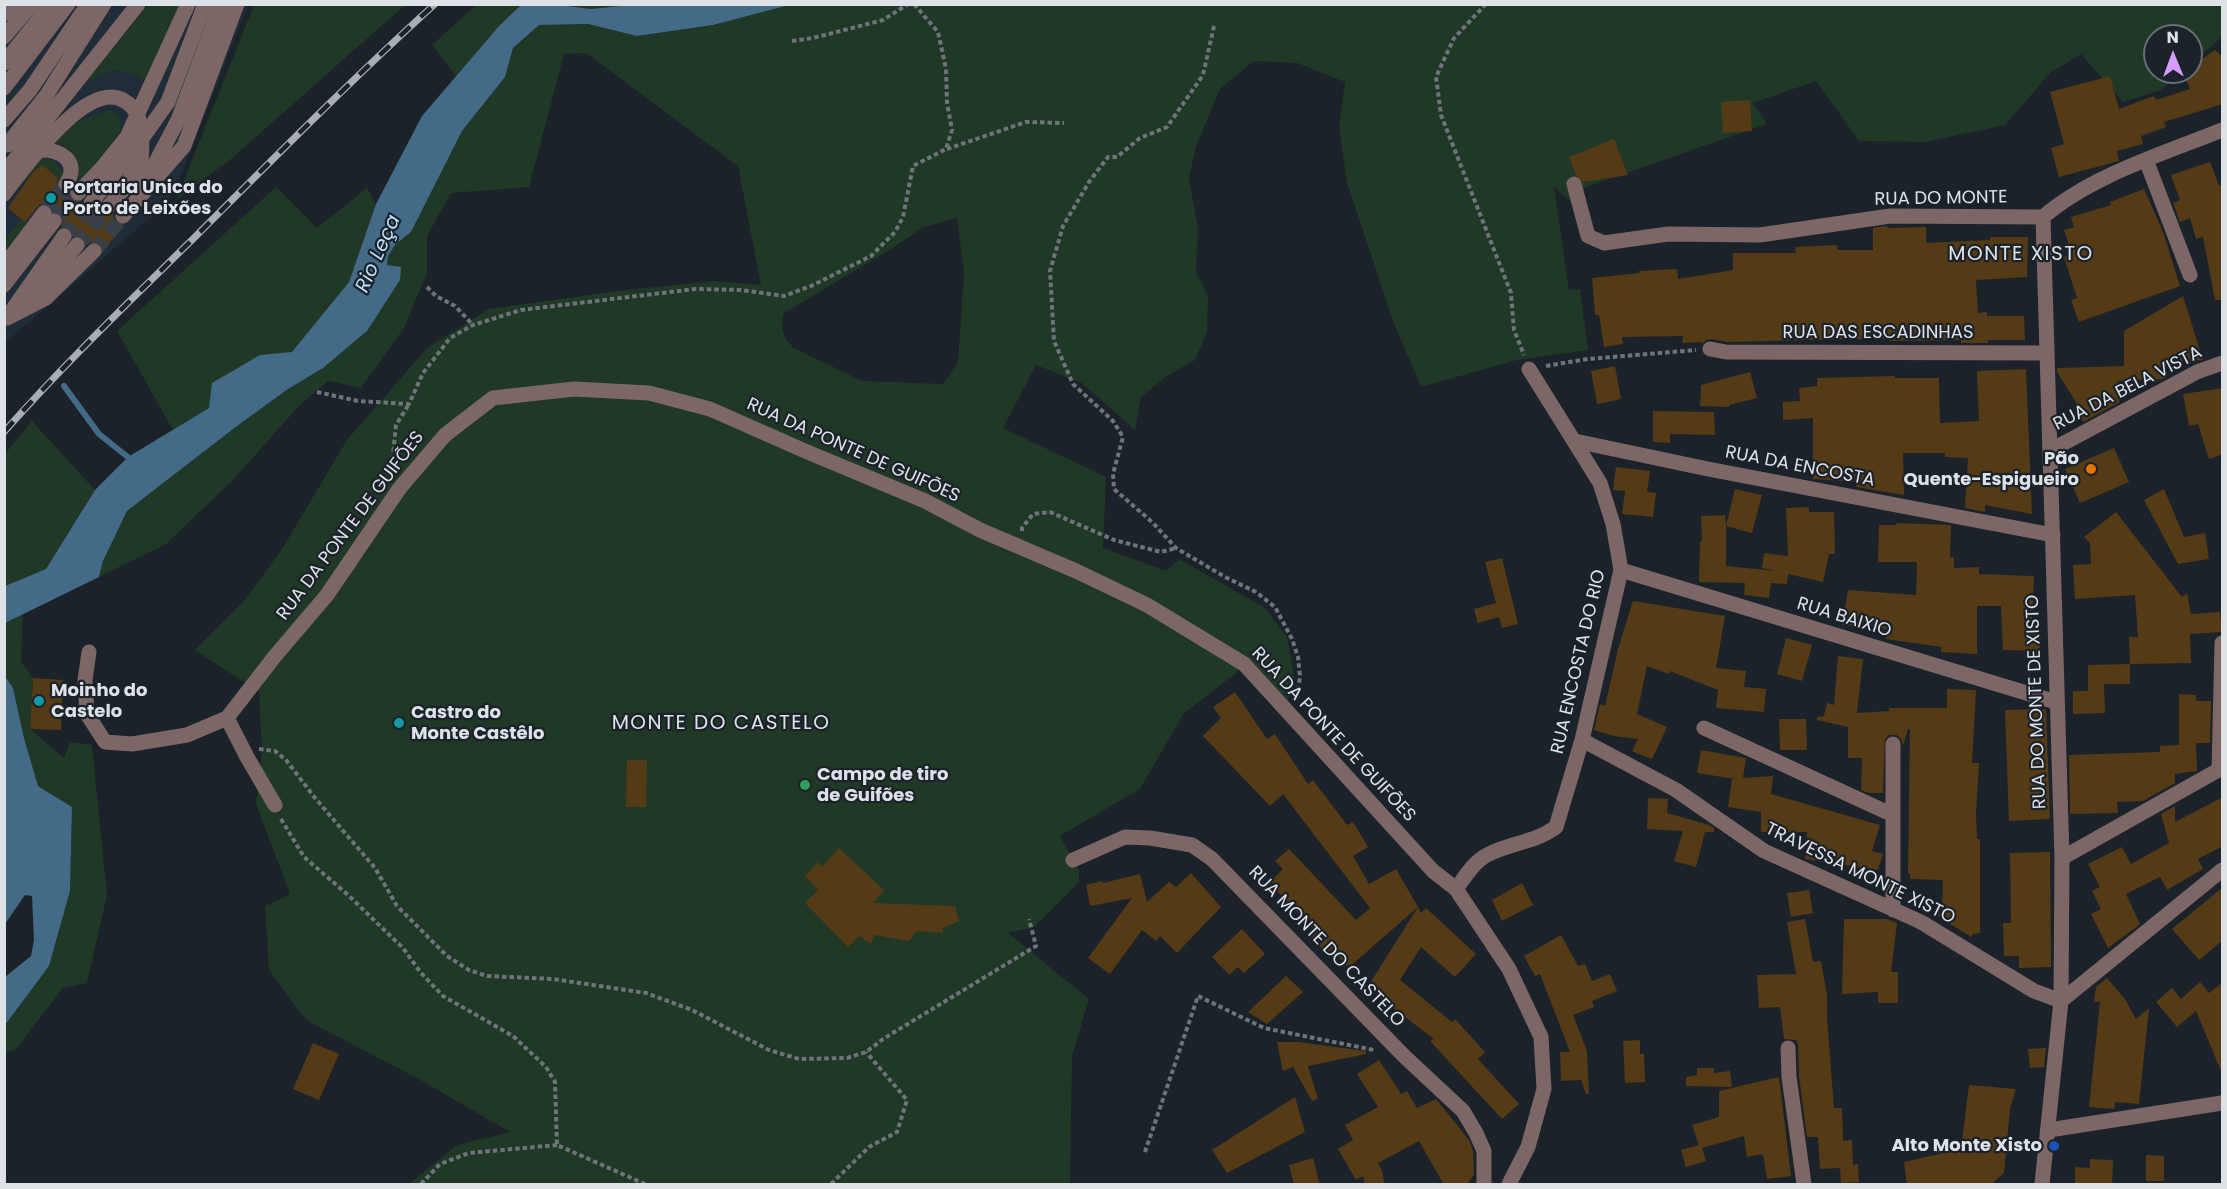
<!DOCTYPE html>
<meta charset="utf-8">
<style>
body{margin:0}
#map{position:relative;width:2227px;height:1189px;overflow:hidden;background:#1b2229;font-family:Poppins,sans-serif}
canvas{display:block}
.frame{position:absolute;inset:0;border:6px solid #dde2e7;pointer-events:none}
.north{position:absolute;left:2143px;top:24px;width:60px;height:60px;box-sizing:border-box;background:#1b2229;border:2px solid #696f75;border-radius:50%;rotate:359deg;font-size:16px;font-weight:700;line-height:24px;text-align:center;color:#dde2e7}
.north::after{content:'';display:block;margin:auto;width:21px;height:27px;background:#d49cfc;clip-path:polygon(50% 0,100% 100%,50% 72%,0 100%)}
</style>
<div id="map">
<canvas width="2227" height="1189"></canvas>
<div class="frame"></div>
<div class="north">N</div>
</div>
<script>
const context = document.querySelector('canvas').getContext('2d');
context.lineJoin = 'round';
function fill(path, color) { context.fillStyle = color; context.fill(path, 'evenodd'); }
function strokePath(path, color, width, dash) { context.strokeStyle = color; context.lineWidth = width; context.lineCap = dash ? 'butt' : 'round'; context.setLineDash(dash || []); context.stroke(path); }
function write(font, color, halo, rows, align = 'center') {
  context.font = font + ' Poppins,sans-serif'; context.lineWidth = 4.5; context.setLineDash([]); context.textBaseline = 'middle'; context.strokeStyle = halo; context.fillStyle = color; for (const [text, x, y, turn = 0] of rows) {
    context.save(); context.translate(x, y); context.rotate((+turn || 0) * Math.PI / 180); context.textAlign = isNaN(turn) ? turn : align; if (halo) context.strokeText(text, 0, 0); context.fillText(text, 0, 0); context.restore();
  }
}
fill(new Path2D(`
 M5,5H248L177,186L167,203L5,343Z`), '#202c38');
fill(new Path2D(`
 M789,4L2222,5V37L2191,64V36H2155V72H2182L2161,90L2123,102L2081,54L2050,73L2005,125L1926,142L1859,141L1816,81L1753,103L1767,124L1586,187L1569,200L1554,187L1569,290L1580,289L1588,350L1517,360L1421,387L1393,321L1347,182L1339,126L1345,82L1297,63L1254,61L1220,89L1196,146L1189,178L1198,229L1196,272L1208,296L1207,332L1195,360L1167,376L1141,397L1135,430L1082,383L1036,365L1003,428L1106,477L1103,548L1166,571L1179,559L1265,608L1287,637L1295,681L1284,709L1244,664L1235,674L1184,713L1140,789L1060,836L1079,871V882L1034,927L1008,933L1089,999L1072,1056L1070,1184H409L457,1145L510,1132L424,1082L310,1022L300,1013L269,970L265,906L290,894L256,804L262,752L259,692L195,650L244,601L282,549L347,440L427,348L489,309L625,290L715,281L761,285L738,166L586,53L564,54L529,187L451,193L427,236V273L404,328L361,388L328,381L299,406L232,481L166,544L99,577L103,561L127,511L237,426L288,389L323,368L367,331L388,256L395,245L411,232L462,131L505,77L513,48L539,25L588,24L637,36L713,25ZM957,218L964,272L958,362L943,384L862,381L794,348C783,338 780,328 784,313L891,249L924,227Z
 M148,5H181L144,80C118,65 108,68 84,85Z
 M254,5H405L231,159L176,200Z
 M476,5H521L499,26L456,76L432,45Z
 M560,5H640L591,9Z
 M105,111H111L118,114L121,126L120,132L74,190L69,186C72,182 76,177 77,173C82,158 67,146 55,142L76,123Z
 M40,159C52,158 59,162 63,174L60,179L42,165L28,183L24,180Z
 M276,187L317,228L367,188L376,204L349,282L292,353L260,355L209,408L173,430L117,331Z
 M21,219L27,224L5,251V239Z
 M32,421L95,490L46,569L5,586V454Z
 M23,614L21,662L33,678L30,729L64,758L70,742L92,745L107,895L87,983L63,988L17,1048L5,1053V1025L49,966L70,891L72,807L38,786L24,738L13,688L5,676V623Z`), '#203826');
fill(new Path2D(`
 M640,4L789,5L713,25L637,36L588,24L539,25L513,48L505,77L462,131L411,232L395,245L388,256L387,265L401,267L400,280L367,331L323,368L288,389L237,426L127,511L103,561L99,577L5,623V586L46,569L95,490L128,457L209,408L212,383L260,355L292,352L349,282L376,204L422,116L499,26L521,5H560L591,9Z
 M5,676L13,688L24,738L38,786L72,807L70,891L49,966L5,1025V977L31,956L34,940L32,896L25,895L5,924Z`), '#436a86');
strokePath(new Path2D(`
 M64,386L99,434L134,462`), '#436a86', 6);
fill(new Path2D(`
 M2215,50L2223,57V104L2164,122L2166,127L2141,136L2143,144L2117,151L2119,161L2059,177L2051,148L2064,144L2050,92L2110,76L2119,109L2154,96L2156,100L2190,89L2183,72H2191V67Z
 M1750,100L1752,131L1723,133L1721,102Z
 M1614,139L1628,175L1583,182L1576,175L1569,157Z
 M2210,162L2219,186L2223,184V300H2215L2203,237L2196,239L2190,218L2180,222L2173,203L2180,200L2171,175Z
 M42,165L58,178L56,184L58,190L62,193H69L71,200L75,202H81L85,211L94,212L99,209L107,215L113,214L116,223L124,225L103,251L100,244L92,241L87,245L83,237L74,236L70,228L62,227L63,217L59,213L53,212L49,205L40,204L25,222L8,208L33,172Z
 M2144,189L2163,232L2180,286L2079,322L2071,300L2077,298L2064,257L2072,254L2064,230L2074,227L2071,217L2111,205L2110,202Z
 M1886,226L1889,228L1926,227V243L1990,240V237H2028L2027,277L1976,280L1978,313L1987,312V316H2024L2025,340H1988V343H1961V340L1889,341V339H1853L1727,342L1711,339L1706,340L1702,344V342L1682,343L1683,336L1622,337L1623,344L1604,347L1599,315H1595L1592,278L1639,273V271L1677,269L1678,279L1733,270V253H1796L1795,247L1837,245V250H1873V228Z
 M2183,296L2203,360L2165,363L2166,378L2163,379L2118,381L2123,393L2117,395L2120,402L2083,422L2076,402L2057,372V368L2124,366V331Z
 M1615,366L1621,399L1597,404L1591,371Z
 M2026,369L2032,514L1985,505V512L1965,508L1968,458L1945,457V453H1903L1904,495L1856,487L1857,482L1813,479V418L1783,420V402L1800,401L1799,388L1817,386V378L1895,376V378H1939L1940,423L1979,421L1977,371Z
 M1750,372L1757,398L1729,405V407L1700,406L1701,385Z
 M2223,388V454L2209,459L2198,424L2189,426L2183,394Z
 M1653,411L1714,412L1715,435L1670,434V443L1653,442Z
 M2114,448L2129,482L2080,503L2065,469Z
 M1616,467L1650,471L1647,492L1656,493L1653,517L1622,514L1625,491L1613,490Z
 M1735,489L1762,495L1752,533L1726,526V566L1776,571L1762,568L1764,553L1788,556L1786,508L1809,507V512H1834L1835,554H1829L1823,582L1788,574L1787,584L1771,583L1769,598L1744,595L1745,583L1699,582L1700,541H1702L1701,516L1725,515L1726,526Z
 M2164,489L2184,537L2205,533L2209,559L2178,564L2144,500Z
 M2116,512L2182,597L2187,593L2191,614L2220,612L2222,632L2190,634L2191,663L2130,664L2129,637H2138L2135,595L2075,599L2073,565L2091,564L2090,543L2084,537Z
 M1896,523L1951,525L1950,557H1954V568L1979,567V574L2034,576L2032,624H2040V651L2003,650L2001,606H1977V654L1941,652V647L1886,639L1888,629L1842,625L1848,590L1916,595L1917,562H1878L1879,525H1897Z
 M1502,558L1518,624L1502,628L1499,617L1478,623L1474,609L1496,603L1485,562Z
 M1633,601L1725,616L1716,668L1746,671L1744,687L1766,689L1764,712L1716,708L1718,690L1670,671L1669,674L1647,666L1637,714L1667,727L1652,759L1632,751L1638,739L1614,736L1594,730L1600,704L1605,706L1618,649Z
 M1786,638L1812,645L1802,681L1777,674Z
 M1838,656L1863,659L1857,713L1889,711V708H1947V689L1976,690L1972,763H1979L1976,813L1977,839H1980V933L1973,934L1971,937L1938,916L1942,908L1943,880L1910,879V874L1908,873L1910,729H1908L1903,746L1902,740L1897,735H1889L1885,739L1883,793H1868L1861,790L1862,758H1848V727L1817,720V717L1824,716L1827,703L1834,705Z
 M2130,664V684H2104L2105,713L2073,714V691H2088V665Z
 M33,678L63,680L61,730L30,729Z
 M1235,692L1267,739L1275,734L1308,784L1313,780L1347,825L1353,822L1368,847L1353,856L1369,884L1396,869L1418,907L1348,968L1332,949L1326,954L1311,936L1316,932L1269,883L1283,869L1275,861L1289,849L1356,920L1370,908L1283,794L1270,806L1203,736L1221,718L1213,707Z
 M2179,694L2196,695V701H2211L2210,743H2196L2197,771L2175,774V783L2143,801L2117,802L2118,813L2070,814L2069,755L2160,752V746L2179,745Z
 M2046,709L2050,819L2009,821L2005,710Z
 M1779,719H1806L1807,750H1780Z
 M1701,750L1746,758L1743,778L1773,776L1771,794L1880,825L1872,851L1883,854L1878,870L1805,859L1807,832H1761V812L1728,807L1732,779H1735L1697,773Z
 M627,760H647L646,807H626Z
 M2223,797V846L2198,859L2203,869L2167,890L2160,877L2126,894L2140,924L2108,948L2091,914L2101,909L2092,891L2100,887L2088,864L2122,847L2131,864L2169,843L2161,814L2175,806V822Z
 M1648,798L1668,799L1667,813L1709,825L1714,828V832H1705L1696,867L1674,861L1683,831L1647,829Z
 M839,848L884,890L873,903L955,906L959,921L943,928L942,933L916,931L909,941L874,935L871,944L859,936L848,947L805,903L818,890L805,876L818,862L822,867Z
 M2050,852L2051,967L2019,968V956H2004L2003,923H2011L2010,853Z
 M1191,873L1221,907L1177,953L1160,936L1156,941L1142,930L1110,974L1088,958L1132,898L1090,906L1086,885L1102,881L1103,883L1140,874L1147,902L1169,882L1176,887Z
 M1522,883L1533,905L1502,921L1492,900Z
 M2223,887V940L2199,960L2172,929Z
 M1809,890L1813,913L1791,917L1787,893Z
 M1418,907L1421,913L1426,908L1476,954L1455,977L1421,947L1400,980L1452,1022L1455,1019L1485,1052L1478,1059L1519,1104L1502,1119L1430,1041L1434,1039L1376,995L1379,991L1370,983Z
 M1805,919L1813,962L1821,961L1827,995V1017L1834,1108H1842L1843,1141L1852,1140L1853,1165L1858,1164L1859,1182L1841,1183L1840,1168L1820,1169L1818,1137H1807L1799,1076L1798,1044L1796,1040L1784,1039L1780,1007L1759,1008L1757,975L1796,974L1787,922Z
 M1844,919H1887L1897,923L1891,972H1898V1003H1878V992L1842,994Z
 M1242,929L1265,954L1244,973L1238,967L1229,975L1212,957Z
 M1561,935L1578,966L1585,964L1592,981L1610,974L1617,991L1592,1001L1594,1007L1573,1015L1587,1051L1589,1094H1586L1581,1080L1561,1081L1560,1052H1570L1540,974L1535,976L1524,956Z
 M1286,976L1303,992L1267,1024L1248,1012Z
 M2107,978L2125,999L2136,1019L2149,1008L2139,1104L2115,1102L2114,1109L2089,1107L2100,1002H2094L2096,987Z
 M2200,982L2209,993L2223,982V1076L2196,1011L2177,1027L2156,1002L2172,988L2181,999Z
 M1640,1040V1054H1644L1645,1082L1625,1083L1623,1041Z
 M1277,1042H1298L1366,1051V1054L1308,1066L1318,1099L1312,1101L1293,1067L1283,1071Z
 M313,1043L339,1054L319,1100L293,1089Z
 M2046,1048L2044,1067L2030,1068L2028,1049Z
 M1379,1060L1401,1094L1407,1091L1417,1108L1436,1099L1469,1140L1473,1151L1474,1174L1467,1185H1444L1419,1141L1378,1163L1382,1171L1385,1185H1365L1363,1176L1356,1180L1338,1149L1353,1140L1345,1125L1378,1107L1357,1074Z
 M1697,1068H1714V1073L1730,1071L1732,1087L1686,1086V1077L1697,1075Z
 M1779,1077L1791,1176L1767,1179L1763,1154L1747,1157L1744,1136L1702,1148L1706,1161L1686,1167L1681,1150L1699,1145L1692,1125L1719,1117V1091Z
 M1969,1085L2016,1089L2010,1109L2004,1173L1990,1185H1907L1904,1162L1961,1149Z
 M1295,1097L1305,1132L1227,1173L1212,1150Z
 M2146,1155L2164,1156V1181H2146Z
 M1313,1158L1320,1185H1294L1289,1165Z
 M2090,1159L2113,1160L2112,1185H2075V1167L2090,1168Z`), '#543b16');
strokePath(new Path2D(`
 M44,213L66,184
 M54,221L78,193
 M64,236L91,203
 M77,245L109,206
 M94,251L123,216`), '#383f46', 15, [15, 8]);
strokePath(new Path2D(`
 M1486,4L1454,38L1436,77L1441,115L1511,293L1514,330L1524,355
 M1214,26L1203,75L1167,127L1140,138L1117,157H1108L1089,182L1063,226L1050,271L1054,341L1073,384L1113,421L1123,437L1113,474L1114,489L1152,522L1176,548L1225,577L1256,592L1275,607L1292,639L1298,657L1300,676L1297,700
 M792,41L813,38L883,20L908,4
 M947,149L1026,122L1064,123
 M427,287L436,296L455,306L473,325
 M1546,366L1588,359L1696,350
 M317,392L358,401L409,404L423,373L450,338L473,325L521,310L695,289L741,290L784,296L811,286L871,256L895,232L903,217L913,166L946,149L952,130L947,103L946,69L938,32L914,4
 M391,474L396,425L409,404
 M1022,531V528L1033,514L1050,512L1114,540L1161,552L1176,548
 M259,749L275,751L286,760L315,798L375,868L397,906L447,956L469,970L487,976L553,979L646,993L692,1010L769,1050L799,1059L847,1058L866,1052L883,1039L1036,946L1029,919
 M281,819L304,857L347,894L403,948L421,973L443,996L513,1036L546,1067L555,1082L557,1145L645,1184
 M1145,1152L1198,996L1264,1028L1374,1050
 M421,1184L440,1164L469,1153L557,1145
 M831,1184L869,1147L897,1132L907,1100L866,1052`), '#6e747a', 4, [4.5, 3]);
strokePath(new Path2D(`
 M4,14L13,4
 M4,37L32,4
 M4,63L51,4
 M4,88L68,4
 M4,120L30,90L88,4
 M7,145L46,96L104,4
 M39,150C60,149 81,161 66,184
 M2146,160L2190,275
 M4,173L138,4
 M147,179L178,120L221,4
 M1574,184L1588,236L1604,243L1668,234L1760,235L1890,216L2043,217C2092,175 2163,154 2222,130
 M78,193L101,169L127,137L188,4
 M4,194C24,169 85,80 123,100C130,104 135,109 138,116C146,141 139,173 138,198
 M91,203L141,140L168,102L205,4
 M109,206L127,185L137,164
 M123,216L184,146L237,4
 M4,266L44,213
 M4,285L54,221
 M30,299L39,291L77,245
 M8,316L64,236
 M7,318L46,298L94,251
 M1710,349L1726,352L2047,353
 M1575,441L1708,469L2053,535
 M2051,450L2197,372L2222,363
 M1621,570L2056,702
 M89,652L85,680L87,714L105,742L132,744L187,735L227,718L275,656L327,595L399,489L445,435L493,398L574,389L649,393L710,409L805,451L925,501L980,530L1076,571L1147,605L1244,664L1433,871L1456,889L1509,969L1541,1037L1544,1089L1528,1147L1509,1184
 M227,718L247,757L275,805
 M1704,728L1893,815
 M1582,740L1676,790L1764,851L1921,922L2034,991L2061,1001
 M2219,770L2222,643
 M2062,858L2222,768
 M1073,860L1125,837L1150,838L1192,845L1212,859L1404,1056L1463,1111L1476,1133L1484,1151V1184
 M1456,889C1465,877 1474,861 1489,854C1511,843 1536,842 1556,827L1582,740L1621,570L1613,524L1600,483L1529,369
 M1893,910V744
 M2061,1001L2222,870
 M1788,1048L1789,1077L1804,1184
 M2049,1130L2222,1103
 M2042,1184L2061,1001L2062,858L2043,217`), '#7d6766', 15);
const rail = new Path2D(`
 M4,432C65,363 131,300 196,236C274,158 352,79 435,4`);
strokePath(rail, '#a9aeb4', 7);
strokePath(rail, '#1b2229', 4.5, [14]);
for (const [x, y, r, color] of [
 [51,198,6,"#0f9aa8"],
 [2091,469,6,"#e8710a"],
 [39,701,6,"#0f9aa8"],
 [399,723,6,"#0f9aa8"],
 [805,785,6,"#2e9e5b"],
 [2054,1146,6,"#1a4fb4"]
]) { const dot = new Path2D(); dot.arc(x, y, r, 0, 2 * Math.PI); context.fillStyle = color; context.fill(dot); strokePath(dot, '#1b2229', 2); }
write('bold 18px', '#dde2e7', '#1b2229', [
 ["Portaria Unica do",63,188],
 ["Porto de Leixões",63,209],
 ["Pão",2079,459,"right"],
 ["Quente-Espigueiro",2079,480,"right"],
 ["Moinho do",51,691],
 ["Castelo",51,712],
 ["Castro do",411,713],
 ["Monte Castêlo",411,734],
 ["Campo de tiro",817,775],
 ["de Guifões",817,796],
 ["Alto Monte Xisto",2042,1146,"right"]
], 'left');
write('18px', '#dde2e7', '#1b2229', [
 ["RUA DO MONTE",1941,199,-1],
 ["RUA DAS ESCADINHAS",1878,333],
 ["RUA DA BELA VISTA",2128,389,-27],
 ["RUA DA PONTE DE GUIFÕES",853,451,24],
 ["RUA DA ENCOSTA",1800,467,11],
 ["RUA DA PONTE DE GUIFÕES",351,526,-53],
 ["RUA BAIXIO",1844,618,17],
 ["RUA ENCOSTA DO RIO",1579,662,-77],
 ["RUA DO MONTE DE XISTO",2037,702,-92],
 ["RUA DA PONTE DE GUIFÕES",1333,735,47],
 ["TRAVESSA MONTE XISTO",1860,874,26],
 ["RUA MONTE DO CASTELO",1326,947,46]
]);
write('italic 20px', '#badffb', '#1b2229', [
 ["Rio Leça",379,254,-66]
]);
context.letterSpacing = '1.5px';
write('20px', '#dde2e7', '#1b2229', [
 ["MONTE XISTO",2021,255],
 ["MONTE DO CASTELO",721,724]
]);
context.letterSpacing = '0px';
</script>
